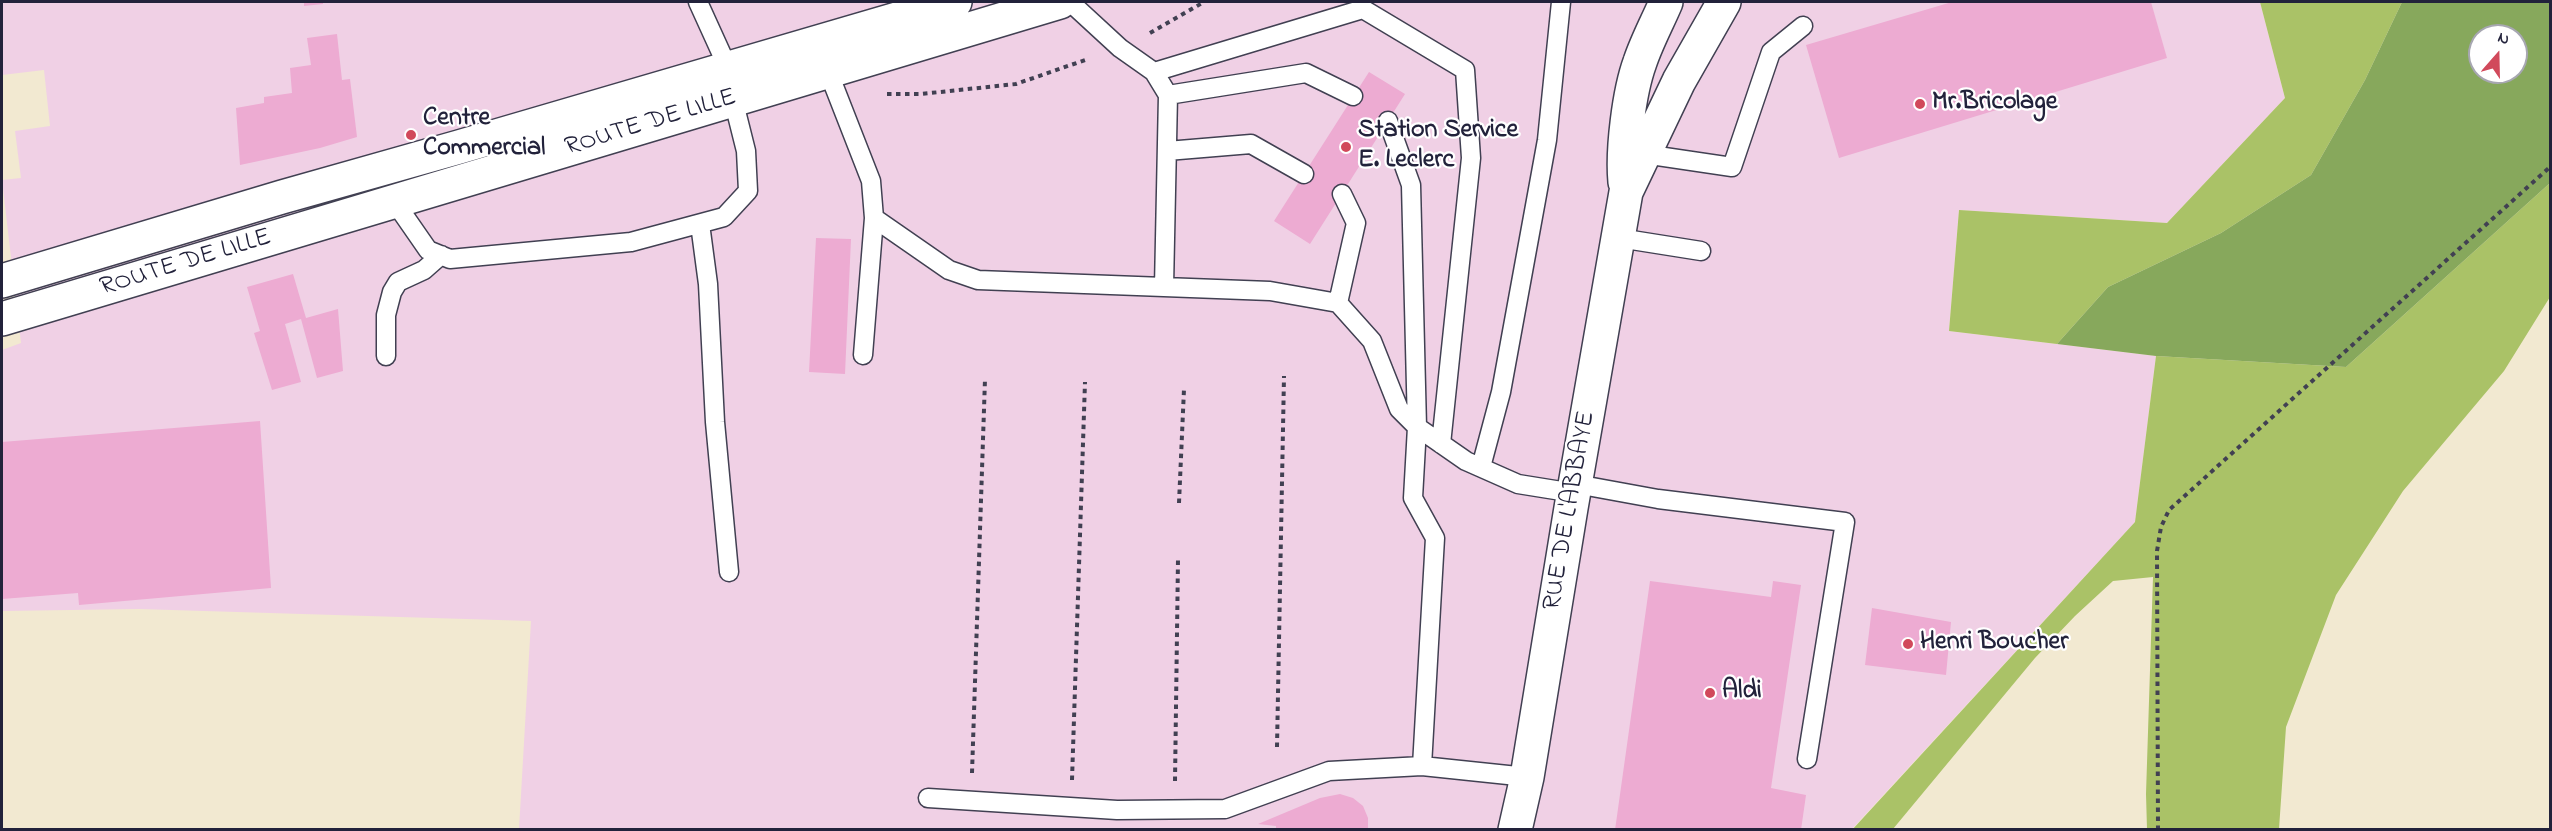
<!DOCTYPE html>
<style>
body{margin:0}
#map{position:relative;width:2552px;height:831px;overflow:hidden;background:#f2e9d1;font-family:"Indie Flower",sans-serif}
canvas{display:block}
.frame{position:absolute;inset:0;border:3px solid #22223b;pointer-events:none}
.north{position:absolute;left:2468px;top:24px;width:60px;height:60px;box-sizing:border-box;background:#fff;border:2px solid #a7a7b1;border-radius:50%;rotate:20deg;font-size:16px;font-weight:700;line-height:24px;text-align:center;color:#22223b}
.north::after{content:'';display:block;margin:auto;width:21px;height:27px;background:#d1495b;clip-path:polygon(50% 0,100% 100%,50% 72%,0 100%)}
</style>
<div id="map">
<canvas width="2552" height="831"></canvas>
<div class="frame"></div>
<div class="north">N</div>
</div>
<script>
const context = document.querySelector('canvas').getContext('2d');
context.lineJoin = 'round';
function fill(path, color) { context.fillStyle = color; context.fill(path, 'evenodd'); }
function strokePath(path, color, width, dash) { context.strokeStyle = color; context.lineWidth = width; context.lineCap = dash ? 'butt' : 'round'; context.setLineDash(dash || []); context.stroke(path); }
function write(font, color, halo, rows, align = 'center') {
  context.font = font + ' "Indie Flower",sans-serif'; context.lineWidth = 4.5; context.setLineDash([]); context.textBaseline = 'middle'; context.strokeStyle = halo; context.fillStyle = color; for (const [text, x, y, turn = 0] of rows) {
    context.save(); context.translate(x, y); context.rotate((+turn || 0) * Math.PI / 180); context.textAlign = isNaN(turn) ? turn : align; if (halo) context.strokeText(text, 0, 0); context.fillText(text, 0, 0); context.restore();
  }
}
fill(new Path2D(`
 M2,2H2260L2285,98L2167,223L1959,210L1949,331L2156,356L2135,522L1852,829H519L531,621L139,609L2,611V350L21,343L2,180L21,178L15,131L50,126L44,70L2,75Z`), '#f0d0e5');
fill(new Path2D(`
 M2260,2H2402L2365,80L2311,175L2221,233L2108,287L2057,344L1949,331L1959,210L2167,223L2285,98Z
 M2550,183V297L2504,371L2403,491L2336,595L2286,727L2279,829H2147L2146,794L2153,577L2113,581L2075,616L2035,658L1893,829L1852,830L2135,522L2156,356L2346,367Z`), '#aac267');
fill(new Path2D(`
 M2402,2H2550V183L2346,367L2156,356L2057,344L2108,287L2221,233L2311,175L2365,80ZM2480,36H2516V72H2480Z`), '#87a85c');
fill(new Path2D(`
 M304,2H323V4L304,6Z
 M1952,2H2151L2167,58L1839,158L1806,45Z
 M337,34L342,80L350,79L357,137L320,148L240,165L236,108L264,103V97L292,93L290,68L311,65L307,38Z
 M1369,72L1405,94L1310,244L1274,221Z
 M816,238L851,239L845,374L809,372Z
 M293,274L306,318L338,309L343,371L317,378L301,319L285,324L301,382L272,390L254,333L260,331L247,287Z
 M260,421L271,588L79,605L78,593L2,599V442Z
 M1650,581L1771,597L1773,581L1801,585L1771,788L1806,795L1801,830H1615Z
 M1872,608L1951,622L1946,675L1865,665Z
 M1340,794L1353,798L1363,806L1368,818V830H1276V826L1258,824L1320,798Z`), '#edabd2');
const service = new Path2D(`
 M698,2L728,68
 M1070,2L1120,48L1154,72L1168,95L1164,287
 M828,71L871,181L874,218L863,355
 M1154,72L1363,9L1465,70L1471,158L1441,444
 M1168,95L1306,73L1353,96
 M1388,121L1411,185L1417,427L1413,498L1435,538L1422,766L1527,777
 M1167,151L1251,144L1304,174
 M1644,154L1732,167L1771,52L1803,26
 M394,201L428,250L450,259L631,242L724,217L748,191L746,151L733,99
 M874,218L949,270L978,280L1270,291L1338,303L1372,341L1399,409L1417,427L1466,461L1518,484L1574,493
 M700,224L708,284L715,422L729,572
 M1619,238L1701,251
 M1338,303L1356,223L1342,194
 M386,356V315L392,292L398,282L424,270L441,255
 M1481,467L1501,392L1547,140L1561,2
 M1576,484L1658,499L1845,522L1807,759
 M928,798L1117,810L1225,809L1329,771L1422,766`);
const minor = new Path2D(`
 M1625,182C1622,150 1629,92 1640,62C1647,41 1658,21 1666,2
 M1515,830L1527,777L1571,508L1626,192L1679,81L1724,2`);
const primary = new Path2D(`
 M2,281L282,197L459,147L955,2
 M2,319L1060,2`);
strokePath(service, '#414052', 21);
strokePath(minor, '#414052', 36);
strokePath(primary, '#414052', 36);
strokePath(new Path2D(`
 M1150,33L1204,2
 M887,94H921L1016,84L1088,59
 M1179,503L1184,389
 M1277,747L1284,376
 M972,773L985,379
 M1072,780L1085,382
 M1175,781L1178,559
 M2158,830L2157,551L2161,527L2169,510L2550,167`), '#414052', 4, [4.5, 4.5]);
strokePath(service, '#fff', 18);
strokePath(minor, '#fff', 33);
strokePath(primary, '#fff', 33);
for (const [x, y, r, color] of [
 [1920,104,6,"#d1495b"],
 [411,135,6,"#d1495b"],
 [1346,147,6,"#d1495b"],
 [1908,644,6,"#d1495b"],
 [1710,693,6,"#d1495b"]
]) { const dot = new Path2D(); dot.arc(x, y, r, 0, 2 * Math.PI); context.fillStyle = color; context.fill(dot); strokePath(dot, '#fff', 2); }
write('bold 26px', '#22223b', '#fff', [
 ["Mr.Bricolage",1932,104],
 ["Centre",423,120],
 ["Commercial",423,150],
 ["Station Service",1358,132],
 ["E. Leclerc",1358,162],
 ["Henri Boucher",1920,644],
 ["Aldi",1722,693]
], 'left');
write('26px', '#22223b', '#fff', [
 ["ROUTE DE LILLE",651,124,-17],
 ["ROUTE DE LILLE",186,264,-17],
 ["RUE DE L'ABBAYE",1571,511,-80]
]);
</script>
